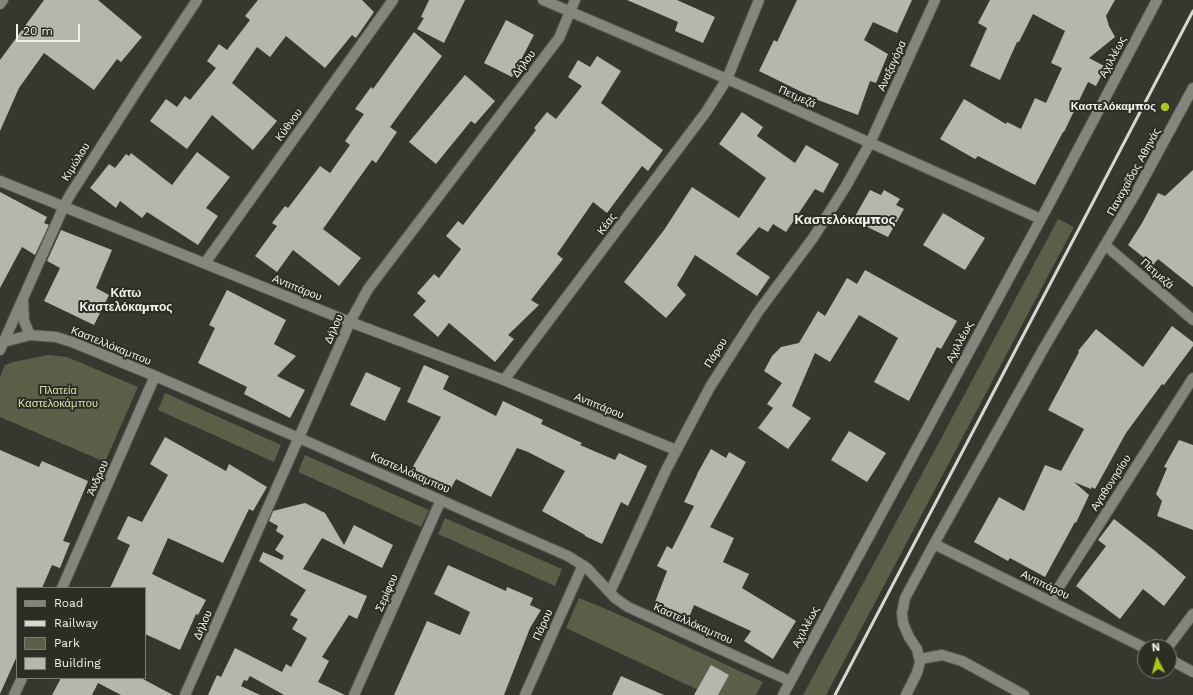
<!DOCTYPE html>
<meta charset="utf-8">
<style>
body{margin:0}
#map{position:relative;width:1193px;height:695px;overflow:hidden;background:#363830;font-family:"Work Sans",sans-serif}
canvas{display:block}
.legend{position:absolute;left:16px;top:587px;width:130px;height:92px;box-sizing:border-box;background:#2c2e26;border:1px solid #7a7c75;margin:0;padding:5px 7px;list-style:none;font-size:12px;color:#f0f2ec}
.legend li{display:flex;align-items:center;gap:8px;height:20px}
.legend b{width:20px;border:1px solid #7a7c75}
.north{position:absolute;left:1137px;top:639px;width:40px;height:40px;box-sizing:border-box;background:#2c2e26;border:1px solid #7a7c75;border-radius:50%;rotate:354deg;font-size:11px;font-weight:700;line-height:16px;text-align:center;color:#f0f2ec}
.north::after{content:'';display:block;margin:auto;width:14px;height:18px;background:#a9c71a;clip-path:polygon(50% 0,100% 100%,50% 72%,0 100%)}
.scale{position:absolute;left:16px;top:24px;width:64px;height:18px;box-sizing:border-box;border:2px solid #f0f2ec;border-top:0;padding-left:5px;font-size:12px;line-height:14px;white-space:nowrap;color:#f0f2ec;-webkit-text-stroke:3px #2c2e26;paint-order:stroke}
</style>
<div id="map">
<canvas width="1193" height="695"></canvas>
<ul class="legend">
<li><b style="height:5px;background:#83867c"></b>Road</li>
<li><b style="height:5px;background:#d5d7d1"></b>Railway</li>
<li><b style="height:11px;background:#596047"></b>Park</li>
<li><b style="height:11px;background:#b4b7ac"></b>Building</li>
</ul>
<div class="north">N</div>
<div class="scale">20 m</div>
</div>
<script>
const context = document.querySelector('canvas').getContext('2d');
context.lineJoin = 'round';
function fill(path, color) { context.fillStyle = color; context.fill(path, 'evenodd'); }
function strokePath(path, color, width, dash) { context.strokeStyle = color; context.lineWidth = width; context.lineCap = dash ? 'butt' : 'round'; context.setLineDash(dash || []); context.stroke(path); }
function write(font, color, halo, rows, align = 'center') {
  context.font = font + ' "Work Sans",sans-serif'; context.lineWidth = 4; context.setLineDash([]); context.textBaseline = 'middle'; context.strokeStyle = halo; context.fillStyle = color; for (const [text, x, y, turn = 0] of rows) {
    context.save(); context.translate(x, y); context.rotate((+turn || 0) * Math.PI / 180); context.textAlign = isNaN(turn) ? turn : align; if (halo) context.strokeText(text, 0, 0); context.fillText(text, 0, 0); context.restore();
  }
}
fill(new Path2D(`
 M1058,219L1074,227L826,695H803L944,433Z
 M48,355L67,357L138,387L105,462L0,417V377L5,365L13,362Z
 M165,393L281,445L274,462L158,410Z
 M305,455L429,510L421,527L298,472Z
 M445,518L562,569L555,586L438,534Z
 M579,598L611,611L763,682L756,695H709L566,628Z`), '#596047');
fill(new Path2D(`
 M44,0H98L142,37L121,62L117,59L94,90L44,53L19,88L0,131V60Z
 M258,0H362L374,12L356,38L352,35L325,68L286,36L270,57L257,47L232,83L277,121L253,150L212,115L187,149L150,121L166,99L177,107L185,96L190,100L216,68L207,61L219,44L227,50L250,20L245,16Z
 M429,0H465L444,43L417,29L424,18L421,17Z
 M627,0H677L715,17L703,43L675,31L678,22Z
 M797,0H912L897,33L873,22L864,40L888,54L876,83L870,81L858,115L818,100L759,71L774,40L777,42Z
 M990,0H1115L1106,16L1109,26L1115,37L1089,58L1106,67L1096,86L1088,82L1064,132H1063L1035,185L978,156L975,159L940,139L964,99L1006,124L1007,122L1021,129L1035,98L1046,103L1062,68L1051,63L1065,31L1033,14L1019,42H1017L1000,80L970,66L987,28L978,23Z
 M506,20L534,35L512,77L484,63Z
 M414,32L442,56L390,127L397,132L376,163L372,160L352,188L323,229L361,258L339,286L293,250L277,272L255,256L277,226L272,223L285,206L288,208L320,166L330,173L350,145L345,141L364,114L355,109L371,87L373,89Z
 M597,56L621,71L601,103L663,150L648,171L642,166L607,213L593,202L557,254L563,259L531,300L539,305L508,335L514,339L495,362L449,323L438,337L413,315L426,301L417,293L434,274L439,278L461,249L446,236L458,221L463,225L536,130L534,128L547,112L556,119L582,86L568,77L578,60L590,67Z
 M465,75L495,101L475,124L471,121L436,164L409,142Z
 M742,112L763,127L757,136L795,163L806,145L839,164L823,193L815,189L786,232L773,224L768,232L759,227L736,254L770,277L757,296L695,255L677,285L686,295L666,318L624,282L664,230L692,187L739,218L766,178L719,144Z
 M197,152L230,177L206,208L218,216L198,245L147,212L142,218L120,201L116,208L90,188L109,164L115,168L126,154L129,156L131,153L172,185Z
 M1193,170V287L1158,259L1153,265L1128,245L1142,223L1158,193L1165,196Z
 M870,190L881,195L884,190L900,199L896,205L904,209L888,237L853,220Z
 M0,192L47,217L44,223L49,225L35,255L22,247L0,288Z
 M943,213L985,238L965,270L923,245Z
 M61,230L112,250L96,288L109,295L94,325L44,301L60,268L47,261Z
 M865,270L957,321L941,349L937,347L909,401L874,382L898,338L859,315L830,362L815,353L792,406L811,418L788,449L758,428L773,408L767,404L782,383L764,371L772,356L781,347L799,343L818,311L825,316L847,278L857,284Z
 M227,290L286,320L274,344L296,356L277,376L305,390L290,418L244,394L247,387L198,363L215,328L209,325Z
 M1172,326L1193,342V346L1164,385L1162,384L1126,433L1095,489L1092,487L1091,489L1074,482L1089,495L1076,523L1075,522L1045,577L1010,558L1008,561L974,542L999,497L1024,511L1045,465L1061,471L1084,429L1048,410L1079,352L1078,351L1096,329L1143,367Z
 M424,365L449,376L443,389L496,416L503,401L543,420L541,424L582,443L580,445L615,460L619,453L647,466L628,506L621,502L602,544L585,536V535L542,511L565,471L528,452L517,448L491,497L456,479L449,492L411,470L441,417L407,402Z
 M366,372L401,388L385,421L350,405Z
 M849,431L886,453L867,482L831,460Z
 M165,437L226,471L229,464L267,487L253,511L249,509L223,563L168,538L152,574L206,600L198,615L196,614L180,650L145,634V588H110L130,545L117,539L128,516L142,522L168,475L150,464Z
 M1179,440L1193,445V530L1157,516L1162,501L1156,494L1167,468L1164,467Z
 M711,449L726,458L729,452L746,462L710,527L734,538L723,562L749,574L742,588L796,621L773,659L744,641L751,631L694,605L687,623L652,610L667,571L657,566L667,546L672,549L694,506L684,502L697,475V474Z
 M0,450L39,467L42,461L88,481L63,541L70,543L60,568L52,565L42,588H17V656L0,694Z
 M305,503L325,513L344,545L354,525L393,545L382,568L322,538L303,569L367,596L357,619L349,615L322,657L329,661L318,682L345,695H284L250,676L247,681L244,680L241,686L260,695H208L217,675L221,677L235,648L282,672L286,664L291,667L307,638L292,629L298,619L290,615L306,590L259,561L263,552L282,560L284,556L275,550L284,536L276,531L278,526L269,521L273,511Z
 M1114,519L1154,550L1186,577L1164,606L1143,589L1120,619L1076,586L1106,546L1098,540Z
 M448,565L506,591L507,587L533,598L530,605L541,610L530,628L504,695H394L427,621L460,635L470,612L434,594Z
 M711,665L729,675L718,695H694Z
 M621,676L664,695H612Z
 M61,678H141L173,695H121L98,683L92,695H52Z`), '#b4b7ac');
const minor = new Path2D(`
 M543,0L727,79L1041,219
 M0,4L3,0
 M0,181L350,322L504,380L676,450
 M1105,245L1193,320
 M205,263L393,0
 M23,300L24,321L30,335
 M0,343L30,335L56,337L72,342L155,376L299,438L568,556L587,568L615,598L628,607L790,681
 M0,350L64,206L70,195L138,89L197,0
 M504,380L706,112L727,79L759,0
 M934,544L1145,648
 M62,588L155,376
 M610,592L666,470L710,387L758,312L813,238L846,186L870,143L935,0
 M1050,601L1193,378
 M1168,647L1193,614
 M920,659L942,655L962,661L1024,695
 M1169,659L1193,672
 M14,695L22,678
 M185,695L350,322L368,289L559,38L575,0
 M354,695L441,500
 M525,695L583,565
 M783,695L1048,206L1157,0
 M906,695L917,673L920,662L917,649L909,637L903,623L902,613L905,598L934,544L1045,346L1137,191L1193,88`);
strokePath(minor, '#54574f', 12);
strokePath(minor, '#83867c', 10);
strokePath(new Path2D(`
 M835,695L1193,11`), '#d5d7d1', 3);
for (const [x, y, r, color] of [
 [1165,107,5,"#a9c71a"]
]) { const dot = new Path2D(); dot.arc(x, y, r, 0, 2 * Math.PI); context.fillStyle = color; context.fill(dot); strokePath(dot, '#2c2e26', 1.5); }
write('11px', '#f0f2ec', '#2c2e26', [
 ["Αχιλλέως",1113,57,-62],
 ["Δήλου",524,64,-53],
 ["Αναξαγόρα",892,66,-66],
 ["Πετμεζά",797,97,24],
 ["Κύθνου",289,125,-54],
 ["Κιμώλου",76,162,-58],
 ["Παναχαΐδος Αθηνάς",1134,172,-61],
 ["Κέας",607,224,-53],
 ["Πετμεζά",1157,274,41],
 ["Αντιπάρου",297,288,22],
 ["Δήλου",334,329,-66],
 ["Αχιλλέως",960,342,-62],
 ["Καστελλόκαμπου",111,346,22],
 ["Πάρου",716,353,-58],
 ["Αντιπάρου",599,406,22],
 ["Καστελλόκαμπου",410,473,24],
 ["Άνδρου",98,478,-66],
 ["Αγαθονησίου",1111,483,-57],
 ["Αντιπάρου",1045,585,26],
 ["Σερίφου",387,593,-66],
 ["Καστελλόκαμπου",693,624,24],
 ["Δήλου",203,625,-66],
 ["Πάρου",543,625,-66],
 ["Αχιλλέως",806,627,-62]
]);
write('bold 11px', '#f0f2ec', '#2c2e26', [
 ["Καστελόκαμπος",1156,107]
], 'right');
write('11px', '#d2e1a8', '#2c2e26', [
 ["Πλατεία",58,391],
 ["Καστελοκάμπου",58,404]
]);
write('bold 12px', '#f0f2ec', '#2c2e26', [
 ["Κάτω",126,293],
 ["Καστελόκαμπος",126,307]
]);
write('bold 13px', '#f0f2ec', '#2c2e26', [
 ["Καστελόκαμπος",845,220]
]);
</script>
